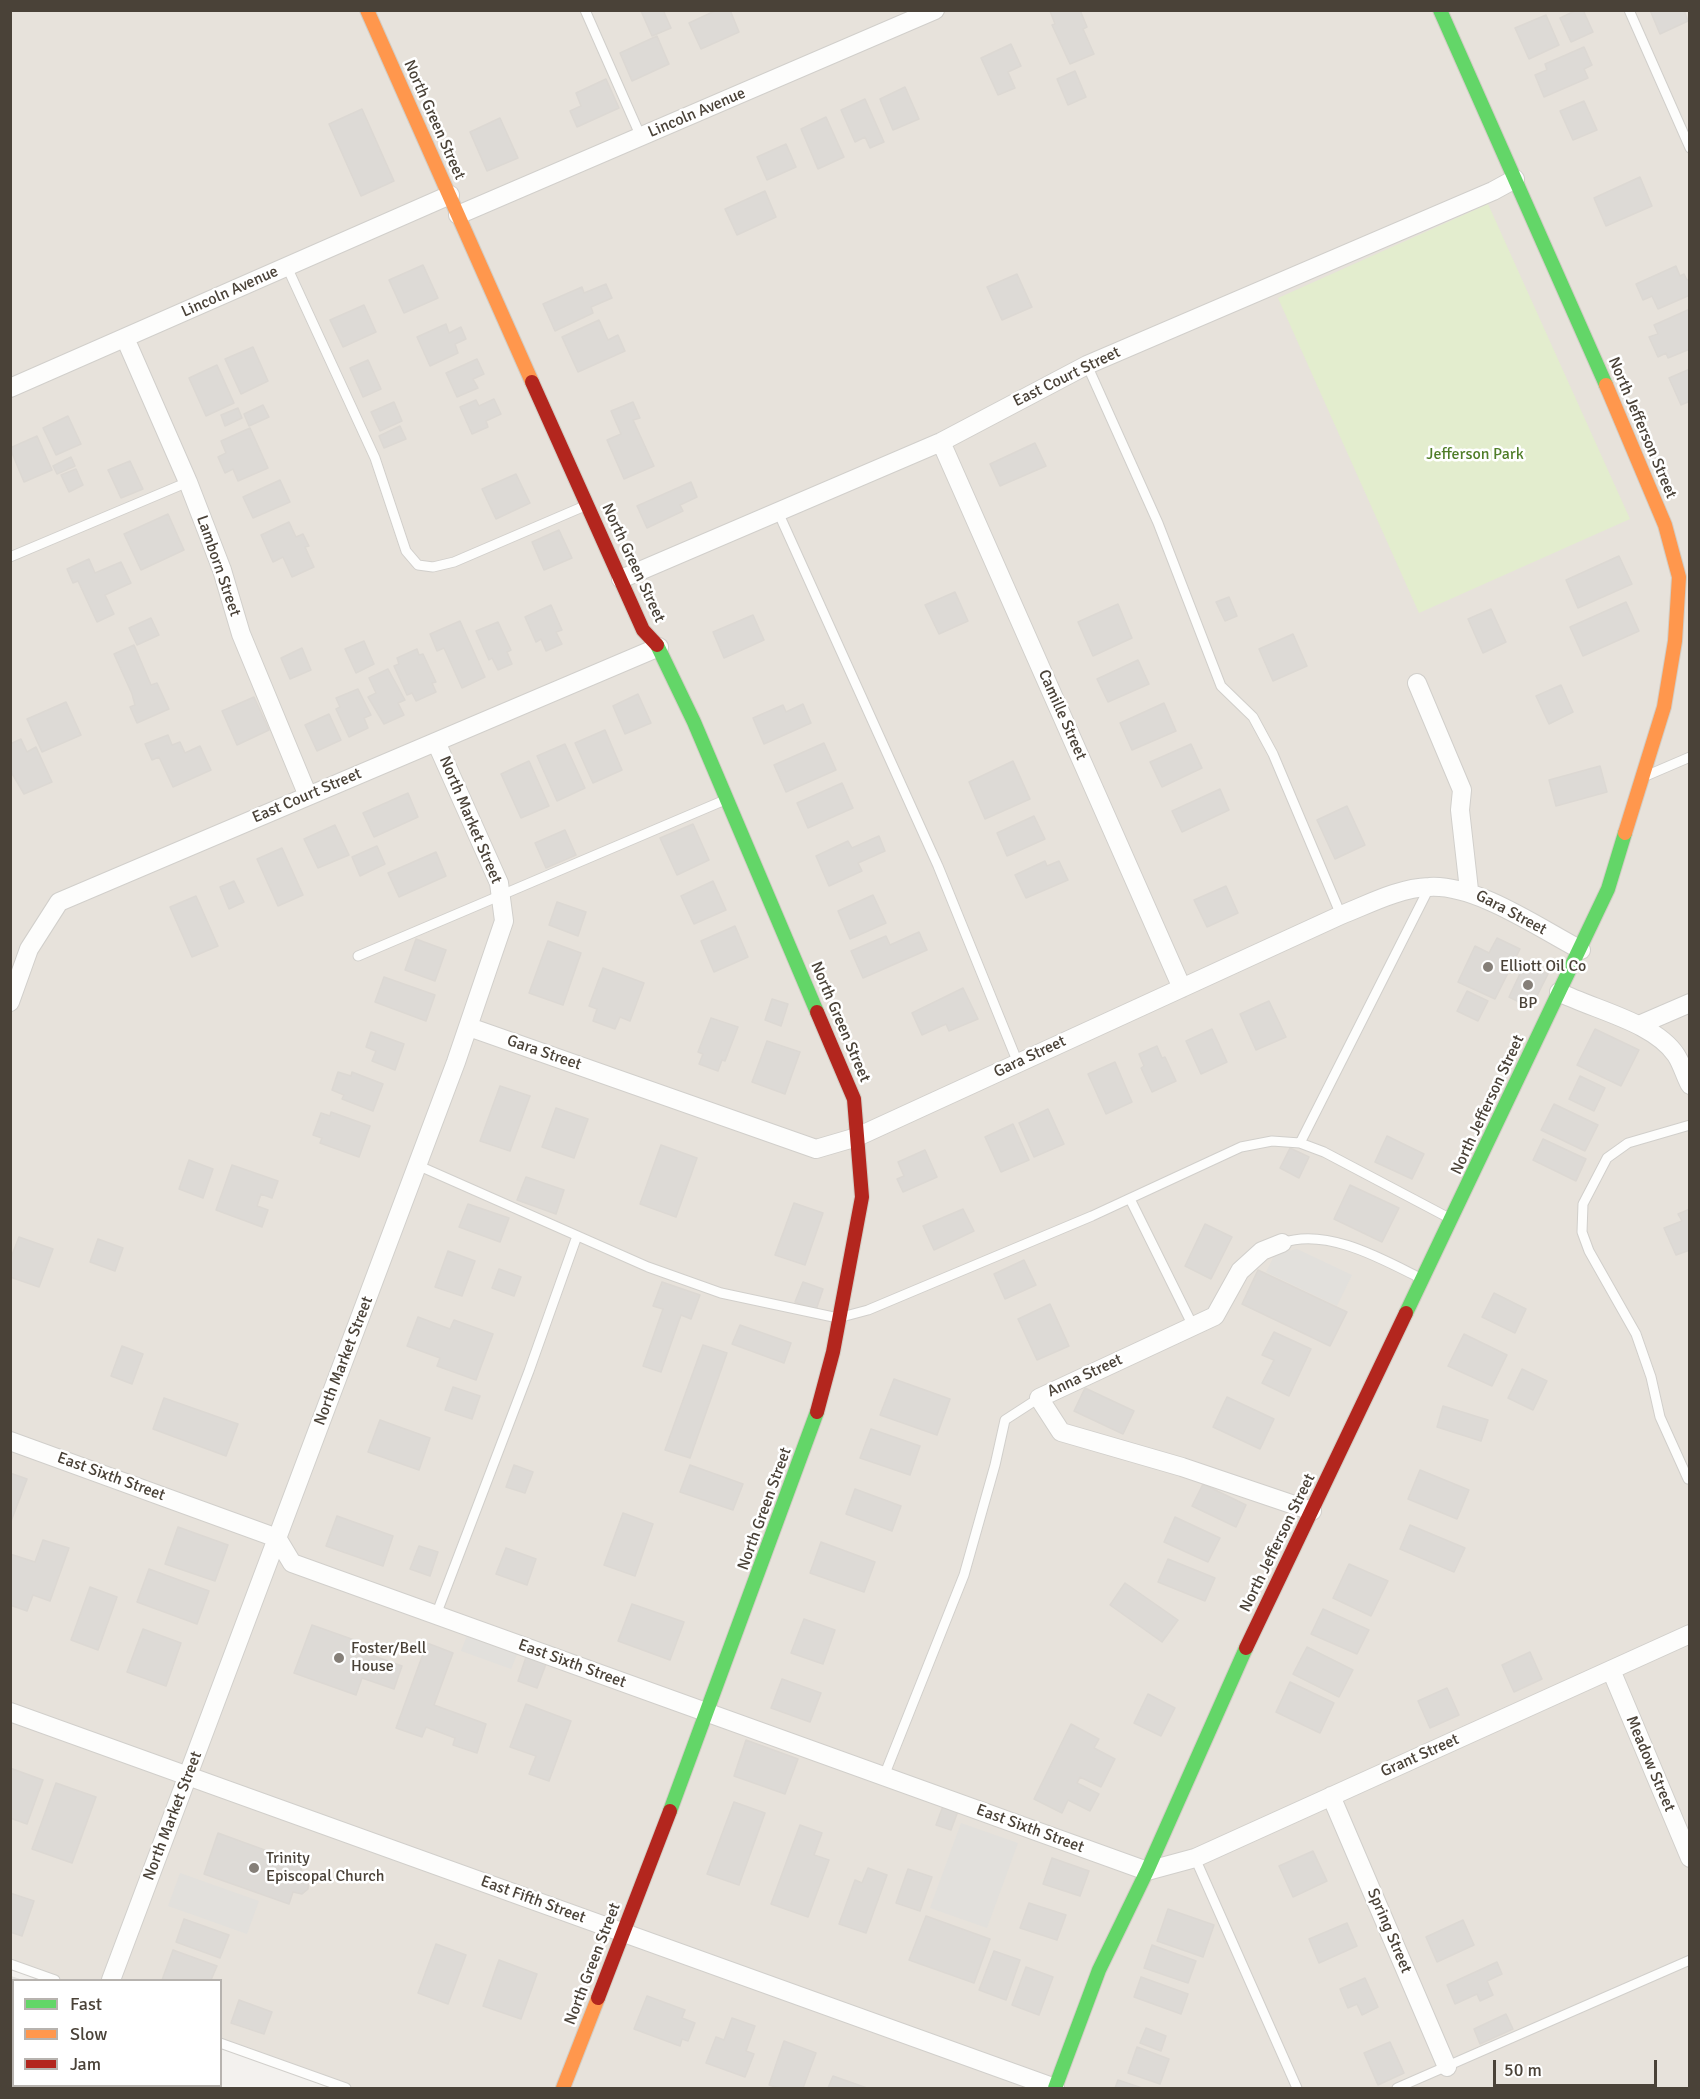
<!DOCTYPE html>
<style>
body{margin:0}
#map{position:relative;width:1700px;height:2099px;overflow:hidden;background:#f3f1ee;font-family:Signika,sans-serif}
canvas{display:block}
.frame{position:absolute;inset:0;border:12px solid #4a4238;pointer-events:none}
.legend{position:absolute;left:12px;top:1979px;width:210px;height:108px;box-sizing:border-box;background:#fff;border:2px solid #b7b3af;margin:0;padding:8px 10px;list-style:none;font-size:18px;color:#4a4238}
.legend li{display:flex;align-items:center;gap:12px;height:30px}
.legend b{width:30px;border:2px solid #b7b3af}
.scale{position:absolute;left:1493px;top:2060px;width:164px;height:27px;box-sizing:border-box;border:3px solid #4a4238;border-top:0;padding-left:8px;font-size:18px;line-height:21px;white-space:nowrap;color:#4a4238;-webkit-text-stroke:4px #fff;paint-order:stroke}
</style>
<div id="map">
<canvas width="1700" height="2099"></canvas>
<div class="frame"></div>
<ul class="legend">
<li><b style="height:8px;background:#63d668"></b>Fast</li>
<li><b style="height:8px;background:#ff974d"></b>Slow</li>
<li><b style="height:8px;background:#b3261e"></b>Jam</li>
</ul>
<div class="scale">50 m</div>
</div>
<script>
const context = document.querySelector('canvas').getContext('2d');
context.lineJoin = 'round';
function fill(path, color) { context.fillStyle = color; context.fill(path, 'evenodd'); }
function strokePath(path, color, width, dash) { context.strokeStyle = color; context.lineWidth = width; context.lineCap = dash ? 'butt' : 'round'; context.setLineDash(dash || []); context.stroke(path); }
function write(font, color, halo, rows, align = 'center') {
  context.font = font + ' Signika,sans-serif'; context.lineWidth = 5; context.setLineDash([]); context.textBaseline = 'middle'; context.strokeStyle = halo; context.fillStyle = color; for (const [text, x, y, turn = 0] of rows) {
    context.save(); context.translate(x, y); context.rotate((+turn || 0) * Math.PI / 180); context.textAlign = isNaN(turn) ? turn : align; if (halo) context.strokeText(text, 0, 0); context.fillText(text, 0, 0); context.restore();
  }
}
fill(new Path2D(`
 M10,11H1689V2088H346L221,2043L220,1980H55L11,1964Z`), '#e7e2db');
fill(new Path2D(`
 M1488,204L1630,519L1419,613L1278,298Z`), '#e3edce');
fill(new Path2D(`
 M1297,1249L1352,1275L1337,1306L1266,1272L1275,1254Z
 M467,1636L517,1654L511,1669L461,1651Z
 M961,1823L1018,1843L987,1928L930,1908Z
 M180,1873L259,1901L247,1934L168,1906Z
 M11,1976L23,1980H14V2086H33L32,2088H11Z`), '#e2e0dc');
const building = new Path2D(`
 M663,10L671,28L652,36L641,11Z
 M717,10H730L739,32L701,49L689,23Z
 M1080,10L1087,27L1083,29L1094,54L1070,64L1052,25L1055,24L1050,11Z
 M1577,10H1583L1593,32L1571,42L1560,18Z
 M1650,10H1684L1688,21L1660,34Z
 M1546,15L1559,45L1529,59L1515,28Z
 M657,36L669,64L632,81L620,53Z
 M1011,44L1021,66L1008,72L1015,88L998,95L981,58Z
 M1584,47L1592,65L1584,69L1588,78L1544,97L1535,75L1547,70L1545,64Z
 M1075,71L1086,97L1068,105L1057,79Z
 M606,79L619,108L577,127L570,111L581,106L576,93Z
 M905,87L919,119L893,130L880,99Z
 M865,99L884,142L870,148L865,137L855,142L841,110Z
 M1584,101L1597,130L1573,140L1560,111Z
 M362,109L394,181L361,196L329,124Z
 M826,117L844,157L818,169L801,129Z
 M500,118L518,158L487,171L470,132Z
 M786,144L796,167L767,180L757,157Z
 M1640,177L1652,206L1606,226L1594,198Z
 M765,191L776,217L737,235L725,209Z
 M423,265L438,298L404,313L389,280Z
 M1676,266L1680,276L1684,274L1687,280L1690,279V295L1658,309L1652,296L1643,300L1636,284Z
 M1017,274L1032,307L1002,320L987,287Z
 M606,284L612,298L591,307L593,313L555,331L543,304L582,287L584,293Z
 M364,305L376,332L343,347L330,320Z
 M1690,309V349L1668,358L1666,353L1658,357L1649,337L1658,334L1654,325Z
 M599,320L608,340L618,335L625,351L578,372L562,337Z
 M446,324L449,333L461,327L466,339L455,344L458,353L430,366L417,337Z
 M253,347L268,381L241,394L225,359Z
 M477,359L484,374L473,379L478,388L457,397L446,373Z
 M368,360L381,389L363,397L350,368Z
 M217,365L234,403L206,416L189,378Z
 M1690,369V401L1681,405L1669,378Z
 M494,399L501,414L486,421L488,427L472,434L460,407L476,400L479,406Z
 M394,402L402,421L380,431L371,412Z
 M633,402L640,418L633,420L654,466L624,479L607,440L621,434L611,411Z
 M263,405L269,417L249,426L244,414Z
 M238,408L242,418L225,426L221,415Z
 M68,416L81,444L56,455L43,428Z
 M400,426L406,439L384,448L379,436Z
 M250,428L268,468L238,481L233,469L225,473L218,457L226,453L221,441Z
 M37,436L52,470L24,482L10,448Z
 M1035,443L1046,466L1000,486L990,464Z
 M71,457L75,466L57,474L53,466Z
 M130,461L143,489L121,498L108,470Z
 M76,469L83,485L69,492L61,475Z
 M516,474L530,503L496,519L482,489Z
 M280,480L290,502L253,518L243,497Z
 M691,482L697,497L680,505L683,511L647,528L637,506Z
 M168,514L184,550L141,570L124,534Z
 M289,522L296,537L303,534L309,546L305,547L314,567L292,577L283,557L273,562L261,535Z
 M559,530L572,558L544,570L532,542Z
 M1619,556L1632,584L1578,608L1566,580Z
 M89,559L95,573L121,562L131,583L105,595L114,614L97,622L78,581L73,583L67,569Z
 M955,592L968,621L939,634L925,605Z
 M1229,597L1237,616L1225,621L1216,602Z
 M1626,602L1639,631L1583,656L1570,627Z
 M1118,604L1132,638L1093,656L1078,622Z
 M551,605L562,630L556,632L562,644L546,651L541,639L536,642L525,617Z
 M1491,609L1506,642L1483,653L1468,619Z
 M753,615L764,640L724,658L713,632Z
 M151,618L159,635L137,645L129,628Z
 M460,621L485,677L462,688L444,648L437,651L430,634Z
 M498,622L511,650L507,652L512,664L498,670L492,658L489,660L476,631Z
 M1293,634L1307,666L1273,681L1259,649Z
 M364,641L374,664L356,673L345,649Z
 M134,645L151,685L157,683L169,709L137,723L130,707L135,705L132,694L114,654Z
 M302,648L311,670L290,679L281,658Z
 M417,649L419,655L423,654L436,682L432,683L436,692L416,701L412,693L407,695L394,666L399,664L397,658Z
 M1138,660L1149,684L1108,702L1097,679Z
 M388,669L405,700L398,703L404,715L384,724L368,697L376,693L369,678Z
 M1561,685L1573,712L1549,724L1536,696Z
 M358,689L371,715L364,718L368,728L349,737L336,709L340,707L336,698Z
 M638,694L651,723L625,734L613,706Z
 M254,697L269,730L237,745L222,711Z
 M66,702L81,735L42,752L27,719Z
 M1164,703L1176,731L1132,750L1120,723Z
 M803,704L811,723L764,744L753,718L783,705L786,712Z
 M329,714L341,740L317,751L305,725Z
 M605,730L622,770L593,783L575,743Z
 M168,735L172,745L180,742L185,753L200,746L211,770L173,787L159,757L152,760L145,744Z
 M21,739L27,752L36,747L52,782L24,794L10,770V744Z
 M824,743L836,770L786,792L774,765Z
 M565,744L585,788L557,801L537,756Z
 M1191,744L1202,768L1162,787L1150,762Z
 M529,761L549,806L521,818L501,774Z
 M1013,761L1030,799L985,819L969,782Z
 M1600,766L1607,792L1556,806L1549,780Z
 M842,783L853,808L808,828L797,803Z
 M1220,789L1229,810L1182,832L1172,811Z
 M408,793L418,817L374,837L363,813Z
 M1347,806L1365,845L1335,859L1317,820Z
 M1034,816L1045,839L1007,856L997,833Z
 M693,824L709,860L677,875L660,838Z
 M335,825L349,855L318,868L304,839Z
 M565,830L576,855L546,868L535,843Z
 M879,836L885,851L858,863L862,871L829,886L816,856L848,841L852,848Z
 M377,846L385,864L360,876L352,857Z
 M282,848L303,895L278,906L257,859Z
 M436,852L446,876L399,897L388,873Z
 M1045,861L1047,866L1059,861L1068,880L1026,898L1015,875Z
 M234,881L244,902L229,909L220,887Z
 M713,881L726,910L694,924L681,896Z
 M1226,886L1238,913L1207,927L1194,900Z
 M873,895L886,923L850,939L838,911Z
 M196,896L218,946L192,957L170,907Z
 M557,902L586,912L578,936L549,925Z
 M735,926L748,957L714,972L701,941Z
 M919,932L927,950L863,978L851,951L886,936L890,945Z
 M1497,938L1520,949L1495,999L1458,982L1475,946L1489,953Z
 M416,939L446,950L435,981L405,970Z
 M548,941L581,953L563,1005L529,993Z
 M1525,963L1548,974L1531,1008L1509,997Z
 M603,968L644,983L630,1021L620,1017L615,1029L593,1021L597,1009L589,1006Z
 M384,977L435,995L426,1021L375,1002Z
 M963,988L978,1019L949,1031L946,1024L922,1035L912,1013Z
 M1467,991L1488,1001L1478,1021L1457,1011Z
 M772,999L788,1004L781,1026L765,1020Z
 M1269,1001L1286,1037L1256,1050L1240,1014Z
 M711,1018L738,1027L725,1061L722,1060L718,1071L699,1064L703,1054L698,1052Z
 M1212,1029L1227,1062L1201,1074L1186,1041Z
 M1595,1029L1639,1050L1621,1086L1577,1065Z
 M371,1032L404,1044L395,1070L372,1061L376,1051L366,1047Z
 M767,1041L800,1052L785,1094L752,1082Z
 M1157,1046L1162,1058L1165,1057L1176,1081L1152,1092L1141,1068L1144,1066L1139,1054Z
 M1115,1062L1132,1102L1106,1114L1088,1074Z
 M338,1072L351,1076L352,1072L383,1084L373,1111L342,1099L344,1095L332,1090Z
 M1580,1076L1605,1088L1594,1111L1569,1099Z
 M500,1086L530,1096L510,1151L480,1141Z
 M1554,1104L1598,1125L1585,1151L1541,1130Z
 M556,1108L588,1119L574,1158L542,1147Z
 M1048,1109L1064,1144L1034,1157L1019,1123Z
 M331,1112L370,1126L359,1157L320,1143L322,1138L313,1135L321,1113L330,1116Z
 M1013,1124L1029,1160L1001,1172L985,1137Z
 M1387,1136L1424,1154L1412,1179L1375,1162Z
 M1543,1139L1586,1159L1576,1181L1533,1160Z
 M661,1145L697,1158L676,1217L640,1204Z
 M1290,1148L1309,1157L1299,1178L1280,1168Z
 M925,1150L937,1177L903,1192L897,1179L904,1176L898,1162Z
 M189,1160L213,1169L203,1198L179,1189Z
 M232,1165L278,1181L272,1198L261,1194L257,1206L268,1210L262,1227L216,1210Z
 M526,1177L564,1190L556,1214L517,1200Z
 M1350,1185L1399,1208L1382,1242L1334,1219Z
 M794,1203L823,1213L805,1265L775,1255Z
 M468,1204L509,1218L500,1242L459,1227Z
 M963,1209L974,1231L934,1250L923,1226Z
 M1690,1209V1250L1676,1255L1664,1228L1682,1221L1678,1214Z
 M1205,1224L1232,1237L1211,1279L1185,1266Z
 M19,1237L53,1249L39,1287L10,1277V1260Z
 M98,1239L123,1248L115,1271L90,1262Z
 M448,1251L475,1261L462,1296L435,1287Z
 M1024,1260L1036,1285L1005,1299L994,1274Z
 M499,1269L521,1277L514,1296L492,1288Z
 M1258,1270L1347,1312L1330,1346L1242,1304Z
 M662,1282L700,1295L691,1319L681,1315L661,1372L643,1366L663,1309L653,1306Z
 M803,1282L823,1289L816,1310L795,1302Z
 M1494,1293L1526,1309L1515,1333L1482,1317Z
 M1050,1304L1069,1346L1037,1360L1018,1319Z
 M418,1317L450,1329L454,1320L493,1334L476,1380L437,1366L440,1358L407,1346Z
 M740,1325L791,1343L784,1363L732,1344Z
 M1274,1332L1311,1349L1289,1396L1262,1383L1274,1360L1262,1355Z
 M1464,1334L1507,1355L1492,1386L1448,1366Z
 M703,1345L727,1353L690,1458L665,1450Z
 M122,1346L143,1354L132,1384L111,1376Z
 M1522,1369L1547,1381L1533,1410L1508,1398Z
 M894,1379L950,1399L937,1435L880,1415Z
 M453,1387L480,1396L472,1419L445,1410Z
 M1085,1388L1134,1411L1123,1434L1074,1411Z
 M1227,1397L1274,1419L1260,1449L1213,1427Z
 M164,1398L238,1424L226,1456L153,1429Z
 M1443,1406L1488,1420L1481,1441L1437,1427Z
 M380,1420L430,1438L419,1470L368,1452Z
 M871,1429L920,1446L910,1475L860,1458Z
 M514,1465L533,1472L525,1493L506,1487Z
 M690,1465L743,1484L733,1510L680,1492Z
 M1420,1470L1469,1490L1457,1519L1408,1499Z
 M10,1473L27,1479L10,1524Z
 M1203,1484L1246,1505L1236,1527L1192,1506Z
 M855,1489L901,1506L892,1531L846,1514Z
 M623,1513L653,1524L635,1576L604,1565Z
 M337,1516L393,1536L383,1566L326,1546Z
 M1175,1517L1220,1538L1208,1562L1164,1542Z
 M1410,1525L1465,1548L1454,1572L1400,1549Z
 M178,1527L228,1545L215,1581L165,1564Z
 M43,1540L69,1548L50,1601L33,1595L27,1611L10,1605V1554L35,1562Z
 M821,1542L875,1562L864,1592L810,1573Z
 M419,1546L438,1552L430,1576L410,1569Z
 M506,1548L536,1559L527,1585L496,1574Z
 M1168,1559L1215,1578L1205,1601L1158,1582Z
 M1349,1564L1388,1581L1371,1616L1333,1598Z
 M149,1569L209,1591L197,1624L137,1602Z
 M1125,1583L1178,1620L1162,1642L1110,1605Z
 M90,1587L117,1597L98,1650L71,1640Z
 M632,1604L684,1622L670,1660L618,1641Z
 M1323,1609L1369,1630L1357,1654L1311,1634Z
 M804,1619L835,1630L823,1664L791,1653Z
 M312,1625L374,1647L371,1655L402,1666L394,1689L362,1678L356,1695L294,1673Z
 M143,1629L181,1643L166,1686L127,1672Z
 M427,1643L453,1653L434,1705L486,1724L477,1753L453,1745L455,1738L426,1727L422,1737L396,1728Z
 M1307,1647L1353,1670L1339,1697L1293,1674Z
 M1530,1652L1542,1679L1514,1692L1502,1665Z
 M526,1657L546,1664L537,1688L518,1681Z
 M782,1679L821,1693L810,1722L771,1708Z
 M1290,1682L1334,1703L1320,1733L1276,1712Z
 M1447,1688L1459,1715L1430,1728L1418,1701Z
 M1148,1694L1175,1708L1161,1736L1134,1723Z
 M526,1704L571,1721L549,1781L529,1774L536,1756L510,1747Z
 M1071,1724L1099,1739L1094,1748L1115,1759L1101,1787L1080,1777L1077,1783L1099,1794L1090,1811L1068,1800L1062,1813L1034,1799Z
 M746,1740L798,1759L785,1794L734,1776Z
 M10,1768L43,1780L27,1824L10,1818Z
 M56,1783L96,1797L72,1863L32,1849Z
 M734,1802L765,1813L739,1885L707,1874Z
 M943,1806L958,1811L951,1830L936,1825Z
 M800,1825L822,1833L814,1855L829,1860L808,1917L771,1904Z
 M218,1833L303,1864L300,1873L309,1881L308,1889L302,1894L293,1892L289,1904L204,1874Z
 M1313,1851L1327,1881L1293,1897L1279,1866Z
 M1052,1858L1089,1871L1080,1896L1043,1884Z
 M868,1868L887,1875L866,1933L839,1924L855,1880L862,1883Z
 M908,1869L932,1877L920,1911L896,1903Z
 M10,1893L34,1901L22,1936L10,1932Z
 M1029,1903L1066,1915L1057,1940L1020,1928Z
 M1168,1909L1214,1925L1203,1957L1157,1941Z
 M926,1916L990,1939L974,1983L909,1960Z
 M184,1919L229,1935L220,1958L176,1942Z
 M1463,1920L1474,1945L1437,1962L1426,1937Z
 M1347,1923L1357,1946L1319,1963L1309,1939Z
 M436,1944L466,1955L448,2004L418,1993Z
 M1152,1945L1196,1961L1188,1983L1144,1968Z
 M173,1950L217,1966L211,1980H162Z
 M994,1951L1020,1960L1006,2000L979,1990Z
 M499,1960L537,1974L521,2019L483,2006Z
 M1497,1962L1502,1974L1487,1981L1493,1995L1480,2001L1477,1994L1455,2004L1447,1985Z
 M1026,1967L1053,1977L1039,2015L1012,2005Z
 M1141,1977L1188,1994L1181,2014L1134,1997Z
 M1365,1978L1378,2007L1362,2015L1357,2004L1348,2008L1340,1989Z
 M647,1996L685,2010L682,2018L695,2023L688,2041L682,2039L680,2046L634,2029Z
 M239,2000L272,2012L264,2034L231,2023Z
 M1506,2014L1513,2029L1480,2044L1474,2029Z
 M732,2018L755,2026L746,2051L754,2054L745,2077L706,2063L716,2037L724,2040Z
 M1146,2028L1166,2036L1161,2051L1140,2043Z
 M784,2041L816,2053L803,2088H779L769,2085Z
 M1390,2042L1404,2073L1378,2085L1364,2053Z
 M1137,2047L1169,2059L1160,2084L1128,2073Z
 M833,2076L867,2088H828Z
 M1118,2080L1142,2088H1115Z`);
fill(building, '#dddad6');
strokePath(building, '#dcd8d3', 1.5);
const lane = new Path2D(`
 M585,10L641,137
 M1629,10L1690,148
 M287,267L375,458L406,551L418,565L433,567L454,562L587,505
 M1087,365L1158,523L1221,686L1253,717L1273,754L1341,915
 M778,512L938,866L1018,1063
 M10,557L188,482
 M1648,775L1690,757
 M358,956L725,800
 M1300,1143L1430,886
 M417,1165L648,1267L721,1293L838,1318L868,1310L1092,1216L1241,1147L1272,1141L1300,1143L1324,1152L1451,1219
 M1130,1199L1193,1326
 M1282,1243C1326,1227 1382,1259 1420,1278
 M1688,1479L1660,1417L1651,1377L1636,1334L1589,1251L1582,1232L1583,1204L1607,1158L1628,1143L1690,1125
 M436,1615L529,1371L577,1236
 M884,1776L964,1575L995,1465L1005,1420L1039,1398
 M1195,1858L1297,2088
 M10,1964L55,1980
 M220,2043L346,2088
 M1397,2088L1690,1960`);
const street = new Path2D(`
 M458,215L935,10
 M125,338L188,482L222,570L241,634L308,796
 M10,388L450,195
 M941,442L1182,988
 M621,579L941,442L1087,365L1493,191L1515,179
 M1417,683L1462,790L1460,810L1469,890
 M1559,992C1594,1010 1654,1022 1676,1055C1682,1064 1685,1076 1690,1085
 M10,1002L29,949L59,902L659,647
 M1639,1025L1690,1003
 M469,1027L816,1149L857,1137L1341,915C1369,904 1399,888 1429,887C1476,884 1539,928 1581,950
 M1282,1243L1262,1251L1240,1271L1215,1316L1039,1398L1061,1432L1182,1467L1312,1511
 M10,1441L277,1538L292,1563L1147,1871L1195,1858L1690,1634
 M1611,1670L1690,1858
 M10,1712L1055,2088
 M1331,1796L1447,2067
 M111,1980L456,1062L504,921L499,883L436,742
 M70,2088L72,2086`);
const fast = new Path2D(`
 M1440,10L1606,385
 M657,645L694,722L817,1012
 M1406,1313L1608,889L1625,833
 M670,1811L817,1412
 M1055,2088L1099,1970L1147,1871L1246,1648`);
const slow = new Path2D(`
 M367,10L532,382
 M1606,385L1665,525L1679,577L1675,641L1664,707L1625,833
 M563,2088L598,1998`);
const jam = new Path2D(`
 M532,382L643,630L657,645
 M817,1012L854,1099L862,1197L833,1352L817,1412
 M1246,1648L1406,1313
 M598,1998L670,1811`);
strokePath(lane, '#d1cfcb', 11);
strokePath(street, '#d1cfcb', 20);
strokePath(fast, '#d2cdc5', 16);
strokePath(slow, '#d2cdc5', 16);
strokePath(jam, '#d2cdc5', 16);
strokePath(lane, '#fdfdfc', 9);
strokePath(street, '#fdfdfc', 18);
strokePath(fast, '#63d668', 14);
strokePath(slow, '#ff974d', 14);
strokePath(jam, '#b3261e', 14);
for (const [x, y, r, color] of [
 [1488,967,6,"#857f78"],
 [1528,985,6,"#857f78"],
 [339,1658,6,"#857f78"],
 [254,1868,6,"#857f78"]
]) { const dot = new Path2D(); dot.arc(x, y, r, 0, 2 * Math.PI); context.fillStyle = color; context.fill(dot); strokePath(dot, '#fff', 2); }
write('16px', '#4a4238', '#fff', [
 ["Lincoln Avenue",697,113,-23],
 ["North Green Street",434,120,66],
 ["Lincoln Avenue",230,292,-24],
 ["East Court Street",1067,377,-26],
 ["North Jefferson Street",1642,428,67],
 ["North Green Street",633,563,65],
 ["Lamborn Street",218,566,71],
 ["Camille Street",1062,715,66],
 ["East Court Street",307,796,-23],
 ["North Market Street",470,820,67],
 ["Gara Street",1511,913,28],
 ["North Green Street",840,1022,67],
 ["Gara Street",544,1053,19],
 ["Gara Street",1030,1057,-25],
 ["North Jefferson Street",1488,1105,-65],
 ["North Market Street",344,1361,-69],
 ["Anna Street",1085,1376,-25],
 ["East Sixth Street",111,1477,20],
 ["North Green Street",765,1509,-70],
 ["North Jefferson Street",1278,1543,-64],
 ["East Sixth Street",572,1664,20],
 ["Grant Street",1420,1756,-24],
 ["Meadow Street",1650,1764,67],
 ["North Market Street",173,1816,-69],
 ["East Sixth Street",1030,1829,20],
 ["East Fifth Street",533,1900,20],
 ["Spring Street",1389,1931,67],
 ["North Green Street",593,1964,-69]
]);
write('16px', '#507e29', '#fff', [
 ["Jefferson Park",1475,455]
]);
write('16px', '#4a4238', '#fff', [
 ["Elliott Oil Co",1500,967],
 ["BP",1528,1004,"center"],
 ["Foster/Bell",351,1649],
 ["House",351,1667],
 ["Trinity",266,1859],
 ["Episcopal Church",266,1877]
], 'left');
</script>
